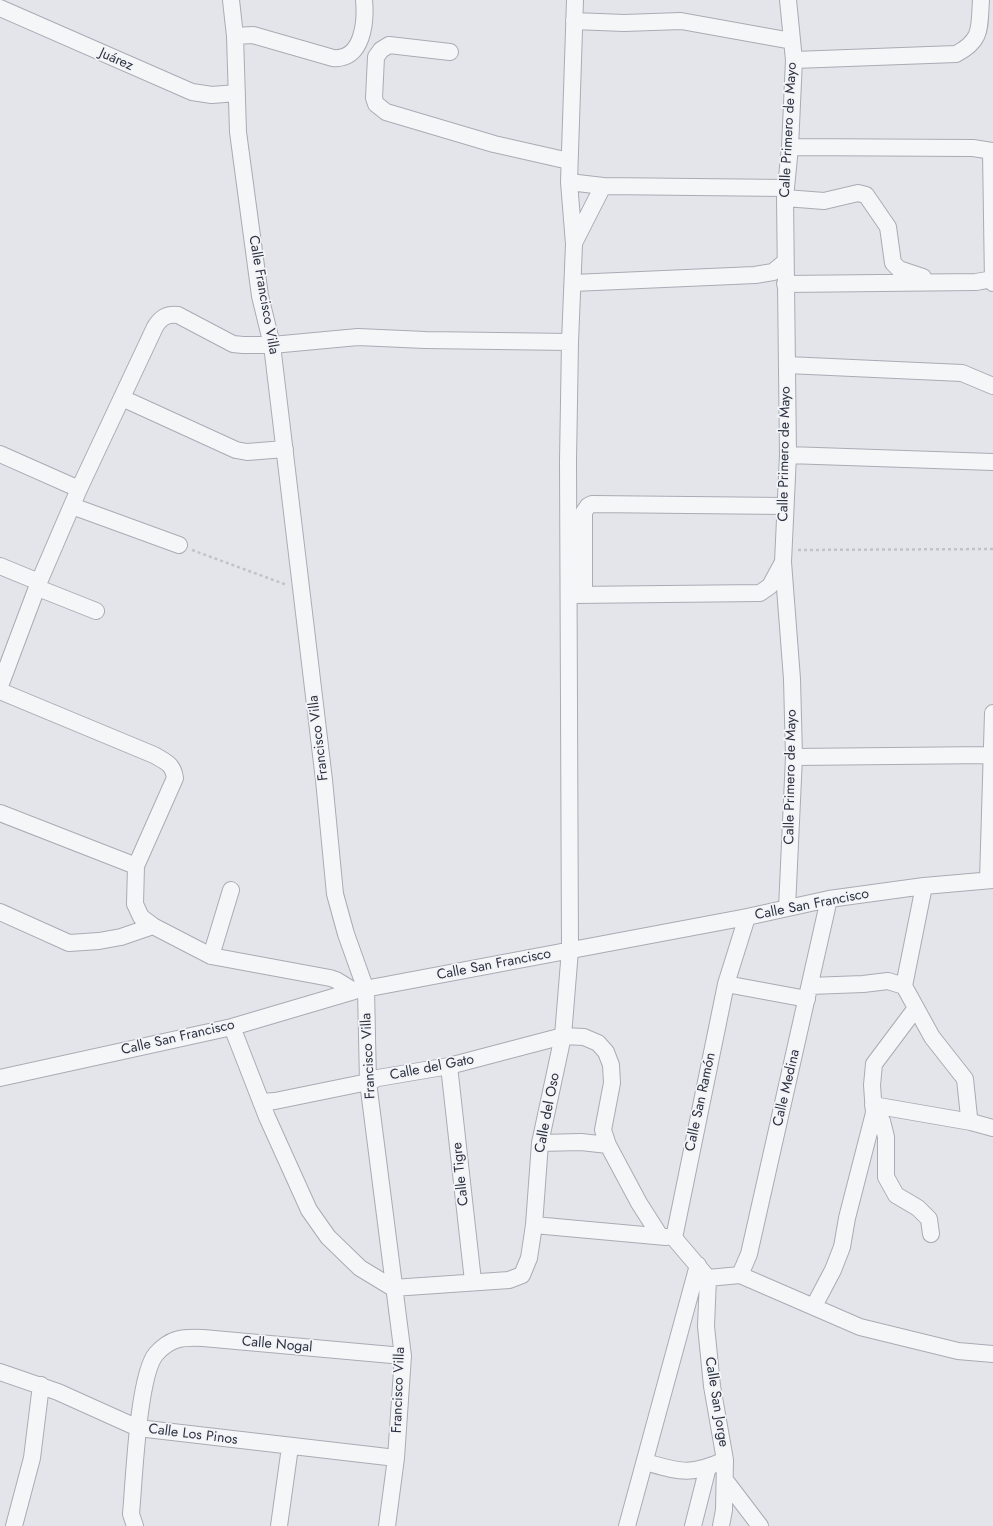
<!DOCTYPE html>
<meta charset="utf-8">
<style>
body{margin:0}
canvas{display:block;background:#e3e5ea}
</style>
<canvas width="993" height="1526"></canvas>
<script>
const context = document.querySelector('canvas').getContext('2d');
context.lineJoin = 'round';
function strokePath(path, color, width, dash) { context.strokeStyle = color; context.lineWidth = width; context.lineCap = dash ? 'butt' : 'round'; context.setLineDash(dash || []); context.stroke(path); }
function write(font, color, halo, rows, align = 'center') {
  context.font = font + ' Jost,sans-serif'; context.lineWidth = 3.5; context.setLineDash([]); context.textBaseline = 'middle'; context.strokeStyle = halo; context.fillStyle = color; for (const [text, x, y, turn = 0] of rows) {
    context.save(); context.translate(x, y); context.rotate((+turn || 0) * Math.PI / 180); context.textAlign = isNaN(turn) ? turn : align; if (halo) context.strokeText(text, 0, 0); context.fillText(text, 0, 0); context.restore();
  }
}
const street = new Path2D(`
 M231,0L235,36L238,132L260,296L272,345L324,780L335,894L346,934L366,990L368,1082L403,1356L396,1458L387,1526
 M0,8L192,92L212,95L237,93
 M574,21L624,23L681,21L792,41
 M235,36L253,35L333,58C363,61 366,21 364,0
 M450,52L389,45L381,50L376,57L374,98L376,104L386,112L494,144L569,161
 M794,60L956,54C983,40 979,27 981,0
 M790,147L973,148L993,151
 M991,151L993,283
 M569,182L603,186L786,188
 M785,198L824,201L858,193L866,195L888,227L893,263L899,269L923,277
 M574,243L603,186
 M573,283L755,275L773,272L785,262
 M785,284L976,282L993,279
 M787,365L962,373L993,386
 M122,398L236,450L247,452L285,449
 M0,454L79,489
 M788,455L993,462
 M72,506L179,545
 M0,566L39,582
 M38,588L96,611
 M573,595L760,593L770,586L783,562
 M584,595V512L588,506L592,504L785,506
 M0,686L39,582L79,489L155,327C161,317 167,314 178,315L233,344L243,345H272L358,337L425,340L570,342
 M0,691L154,755C166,762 173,764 175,778L136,866
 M794,757L990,755
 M0,813L136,866L135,904L141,917L153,926L211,956L330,978L336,980L354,991
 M988,880L993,713
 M787,908L794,757L792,679L783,562L788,455L785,198L790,147L794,60L788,0
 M0,912L69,943L99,941L121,937L153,926
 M211,956L231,890
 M726,984L807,999
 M810,986L863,984L888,981L904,986L932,1037L965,1079L969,1117L971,1122L993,1128
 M904,986L924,886
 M232,1027L267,1117L309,1210L328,1237L360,1268L393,1288L509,1280L522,1275L529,1258L534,1225L540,1143L563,1036L570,950L568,461L570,342L574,244L569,182L575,0
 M449,1066L473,1281
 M0,1078L232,1027L354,991L747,917L829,899L924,886L993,880
 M261,1102L275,1101L368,1082L378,1078L449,1066L563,1036L584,1037L598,1043L606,1052L611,1065L612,1083L603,1130L608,1145
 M873,1105L971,1122
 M874,1113L882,1121L886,1137V1177L896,1195L918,1208L929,1219L931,1234
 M540,1143L581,1142L608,1145L639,1203L660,1236
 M534,1225L666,1237
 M740,1275L749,1254L829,899
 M708,1278L674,1238L726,984L747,917
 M708,1278L740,1275L860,1327L958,1351L993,1354
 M708,1278L706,1326L712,1386L725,1460L724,1510L721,1526
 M814,1306L833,1270L842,1247L847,1218L874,1113L872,1085L874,1064L916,1008
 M0,1372L58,1392L138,1428L396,1458
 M645,1462C681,1472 690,1476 725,1460
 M725,1480L760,1526
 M14,1526L32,1458L41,1385
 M135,1526L131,1514C134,1482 138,1375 156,1354C170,1338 182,1337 203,1338L403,1356
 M279,1526L290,1447
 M627,1526L698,1265
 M693,1526L708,1467`);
strokePath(street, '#a8acb4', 18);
strokePath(new Path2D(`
 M192,550L287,585
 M798,550L993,549`), '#c1c3c8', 2.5, [3, 3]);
strokePath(street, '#f5f6f8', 16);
write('14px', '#2c3241', '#f2f4f7', [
 ["Juárez",116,60,24],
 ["Calle Primero de Mayo",789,130,-87],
 ["Calle Francisco Villa",263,295,80],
 ["Calle Primero de Mayo",785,454,-89],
 ["Francisco Villa",319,738,-97],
 ["Calle Primero de Mayo",791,777,-89],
 ["Calle San Francisco",812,905,-11],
 ["Calle San Francisco",494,965,-11],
 ["Calle San Francisco",178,1038,-13],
 ["Francisco Villa",369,1056,-93],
 ["Calle del Gato",432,1068,-11],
 ["Calle Medina",787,1088,-77],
 ["Calle San Ramón",701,1102,-78],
 ["Calle del Oso",548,1113,-79],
 ["Calle Tigre",461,1174,-96],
 ["Calle Nogal",277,1345,5],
 ["Francisco Villa",399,1390,-88],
 ["Calle San Jorge",716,1402,81],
 ["Calle Los Pinos",193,1435,7]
]);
</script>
